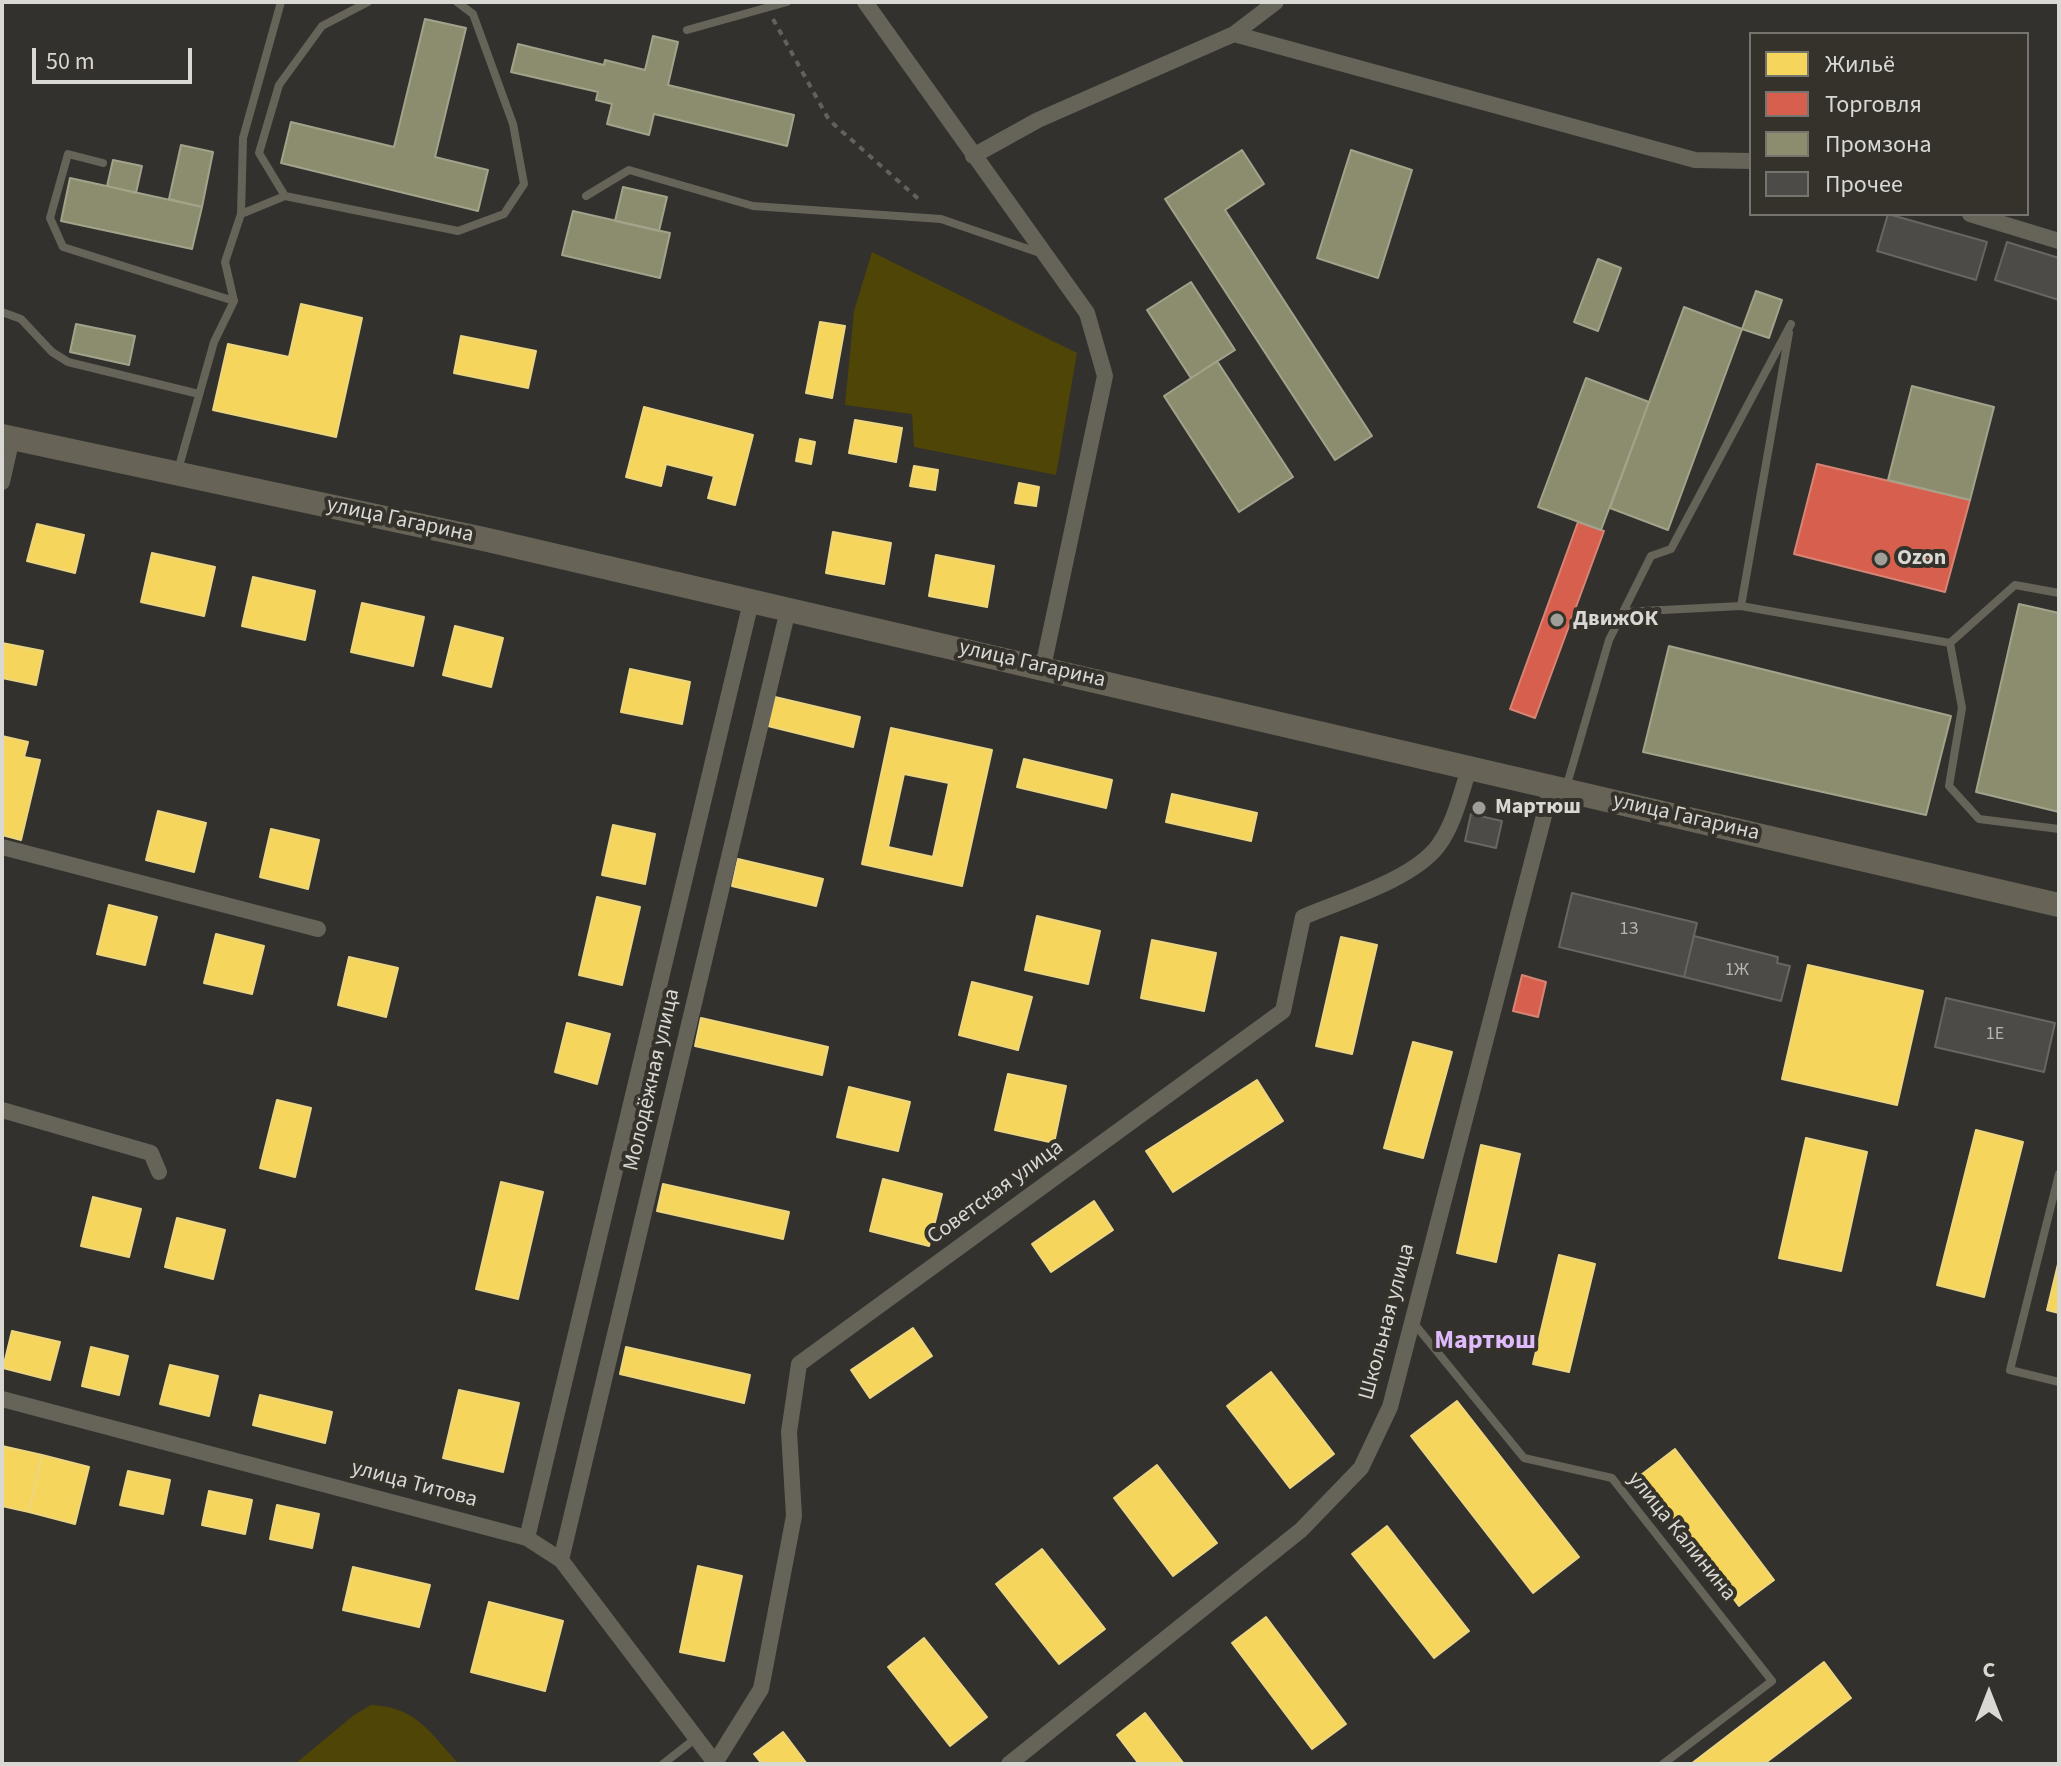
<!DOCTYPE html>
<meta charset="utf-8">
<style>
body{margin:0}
#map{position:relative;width:2061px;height:1766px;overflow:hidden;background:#32312d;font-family:"Source Sans 3",sans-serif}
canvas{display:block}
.frame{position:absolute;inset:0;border:4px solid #d9d8d3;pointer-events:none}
.legend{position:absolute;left:1749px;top:32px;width:280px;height:184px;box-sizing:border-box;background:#34322b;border:2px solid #76746e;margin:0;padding:10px 14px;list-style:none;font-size:24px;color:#d9d8d3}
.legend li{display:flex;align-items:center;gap:16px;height:40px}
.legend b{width:40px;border:2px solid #76746e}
.north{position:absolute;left:1949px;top:1654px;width:80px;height:80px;-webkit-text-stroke:6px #34322b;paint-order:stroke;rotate:0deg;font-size:22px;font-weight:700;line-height:32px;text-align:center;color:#d9d8d3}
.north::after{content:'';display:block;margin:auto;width:28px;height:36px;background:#d9d8d3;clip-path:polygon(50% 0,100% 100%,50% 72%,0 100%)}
.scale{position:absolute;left:32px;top:48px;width:160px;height:36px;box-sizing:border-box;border:4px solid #d9d8d3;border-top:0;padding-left:10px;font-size:24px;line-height:28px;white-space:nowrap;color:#d9d8d3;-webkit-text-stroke:6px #34322b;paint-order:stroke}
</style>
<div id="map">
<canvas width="2061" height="1766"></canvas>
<div class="frame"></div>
<ul class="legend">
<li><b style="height:22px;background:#f6d55c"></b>Жильё</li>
<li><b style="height:22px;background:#d6604d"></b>Торговля</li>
<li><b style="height:22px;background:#8c8c6e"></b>Промзона</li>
<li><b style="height:22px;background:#4c4b48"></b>Прочее</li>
</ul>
<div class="north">С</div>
<div class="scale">50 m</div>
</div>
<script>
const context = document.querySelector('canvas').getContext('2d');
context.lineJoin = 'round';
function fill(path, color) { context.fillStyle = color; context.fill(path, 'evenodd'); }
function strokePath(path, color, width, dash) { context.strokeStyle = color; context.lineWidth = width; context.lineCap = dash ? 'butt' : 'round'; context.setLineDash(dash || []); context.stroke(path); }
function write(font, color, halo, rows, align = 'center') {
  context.font = font + ' "Source Sans 3",sans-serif'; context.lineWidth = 8; context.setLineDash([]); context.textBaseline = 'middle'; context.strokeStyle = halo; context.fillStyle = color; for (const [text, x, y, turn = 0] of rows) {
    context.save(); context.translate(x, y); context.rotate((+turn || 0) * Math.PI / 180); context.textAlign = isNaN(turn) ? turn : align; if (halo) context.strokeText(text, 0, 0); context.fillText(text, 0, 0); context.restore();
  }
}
fill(new Path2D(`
 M872,252L1077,353L1056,475L914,447L912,414L845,405L854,311Z
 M371,1705C417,1707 430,1733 459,1764H295L354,1715Z`), '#4f4506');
const homes = new Path2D(`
 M301,304L362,318L336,437L213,410L228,344L289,357Z
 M820,322L845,326L832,398L806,393Z
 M461,336L536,351L528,388L454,373Z
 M644,407L753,435L735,505L708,498L714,476L666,464L661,486L626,477Z
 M855,420L902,428L896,462L849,453Z
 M800,439L815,442L811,464L796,461Z
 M914,466L938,470L935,490L910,486Z
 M1019,483L1039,487L1036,506L1015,503Z
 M37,524L84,535L75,573L27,561Z
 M833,532L891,543L884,584L826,573Z
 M152,553L215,567L204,616L141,602Z
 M936,555L994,566L987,607L929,596Z
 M253,577L315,591L305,640L242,626Z
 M362,603L424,617L413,666L351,652Z
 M455,626L503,638L491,687L443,675Z
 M2,643L43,651L36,685L2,678Z
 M630,669L690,682L682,724L621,712Z
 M775,697L860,717L853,747L768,726Z
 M891,728L992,750L962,886L862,864ZM904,774L949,783L933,857L888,847Z
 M2,736L28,742L24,757L40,760L21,840L2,835Z
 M1024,759L1112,780L1106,808L1017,787Z
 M1172,794L1257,813L1251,841L1166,822Z
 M158,811L206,823L194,872L146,860Z
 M613,825L655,834L645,884L602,875Z
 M271,829L319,840L308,889L260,877Z
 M738,859L823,879L816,906L732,886Z
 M597,897L640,907L622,985L579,975Z
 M109,905L157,917L145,965L97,954Z
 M1037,916L1100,931L1088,984L1025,970Z
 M216,934L264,946L252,994L204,983Z
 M1341,937L1377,945L1352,1054L1316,1046Z
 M1152,940L1216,953L1204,1011L1141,998Z
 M349,957L398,968L386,1017L338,1005Z
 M1808,965L1923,991L1897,1105L1782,1079Z
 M972,982L1032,997L1018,1050L959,1035Z
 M701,1018L828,1047L822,1075L695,1046Z
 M567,1023L610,1034L597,1084L555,1072Z
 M1413,1042L1452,1052L1423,1158L1384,1148Z
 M1008,1074L1066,1086L1054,1143L995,1130Z
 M1257,1080L1283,1121L1173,1192L1146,1151Z
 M849,1087L910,1102L898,1151L837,1137Z
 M277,1100L311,1108L295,1177L260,1168Z
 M1976,1130L2023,1142L1984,1297L1937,1285Z
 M1806,1138L1867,1152L1841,1271L1779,1258Z
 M1481,1145L1520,1154L1496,1262L1457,1253Z
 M883,1179L942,1194L929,1246L870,1231Z
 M501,1182L543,1192L518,1299L476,1289Z
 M663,1184L789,1212L783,1239L657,1211Z
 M93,1197L141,1209L129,1257L81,1246Z
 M1094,1201L1113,1230L1051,1272L1032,1244Z
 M177,1218L225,1230L213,1279L165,1267Z
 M1559,1255L1595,1264L1569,1372L1533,1364Z
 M2059,1260V1313L2047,1310Z
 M913,1328L932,1356L870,1398L851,1370Z
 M12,1331L60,1342L50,1380L3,1368Z
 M91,1347L128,1356L119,1395L82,1386Z
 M626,1347L750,1375L744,1403L620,1374Z
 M170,1365L218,1376L209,1416L160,1404Z
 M1271,1372L1334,1454L1290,1488L1227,1406Z
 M459,1390L519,1403L503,1472L443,1458Z
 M260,1395L332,1412L325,1443L253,1425Z
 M1457,1401L1579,1557L1533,1593L1411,1436Z
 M2,1446L42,1455L29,1512L2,1506Z
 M1675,1449L1774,1580L1739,1606L1641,1475Z
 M42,1455L89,1467L75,1524L29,1512Z
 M1157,1465L1217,1543L1173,1576L1114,1498Z
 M128,1471L170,1480L163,1514L120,1505Z
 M209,1491L252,1500L245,1534L202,1525Z
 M277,1505L319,1514L312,1548L270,1539Z
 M1387,1526L1469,1631L1434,1658L1352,1554Z
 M1042,1549L1105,1629L1059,1664L996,1584Z
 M698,1566L742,1576L724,1661L680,1652Z
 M353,1567L430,1585L419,1627L343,1610Z
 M489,1602L563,1621L545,1691L471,1672Z
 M1266,1617L1346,1724L1312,1749L1232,1643Z
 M924,1638L987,1717L950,1746L888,1667Z
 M1824,1662L1851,1698L1764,1764H1691Z
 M1145,1713L1184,1764H1139L1117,1735Z
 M783,1732L807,1764H762L754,1754Z`);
fill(homes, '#f6d55c');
strokePath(homes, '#edd680', 2);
const shops = new Path2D(`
 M1817,464L1970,500L1945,592L1794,554Z
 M1578,522L1604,531L1535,718L1510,709Z
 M1522,975L1546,982L1538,1017L1513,1011Z`);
fill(shops, '#d6604d');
strokePath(shops, '#d78475', 2);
const industry = new Path2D(`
 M425,19L466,28L435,157L488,170L478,211L281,163L291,122L394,147Z
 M653,36L678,42L668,85L794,115L787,146L654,114L649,135L607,124L612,104L596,100L598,92L511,72L518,44L604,65L605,60L645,70Z
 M181,145L213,152L202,207L169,199Z
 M1242,150L1264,184L1225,210L1372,436L1335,460L1165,199Z
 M1351,150L1412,170L1378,278L1317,258Z
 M113,160L142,166L136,193L107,186Z
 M70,178L202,207L192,249L61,221Z
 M623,187L667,197L659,231L615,221Z
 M573,211L670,233L660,278L562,255Z
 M1598,259L1621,268L1598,331L1574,322Z
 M1191,282L1235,350L1191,378L1147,310Z
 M1756,291L1782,300L1769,338L1742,329Z
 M1684,307L1742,329L1668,530L1610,508Z
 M76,324L135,336L129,365L70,352Z
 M1217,361L1293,477L1239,512L1164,396Z
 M1586,378L1649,402L1601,530L1538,507Z
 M1912,386L1994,407L1970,500L1888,480Z
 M2019,604L2059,613V812L1976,792Z
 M1669,646L1951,716L1926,815L1643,752Z`);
fill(industry, '#8c8c6e');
strokePath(industry, '#a3a38c', 2);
const building = new Path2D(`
 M1888,214L1987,242L1976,280L1877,251Z
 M2007,242L2059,258V300L1995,280Z
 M1471,814L1502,821L1496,848L1465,841Z
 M1572,893L1697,923L1684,977L1559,947Z
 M1694,936L1778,957L1777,963L1790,966L1781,1001L1684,977Z
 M1946,998L2055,1023L2044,1072L1935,1047Z`);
fill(building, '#4c4b48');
strokePath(building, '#676662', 2);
strokePath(new Path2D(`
 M773,19L829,120L922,202`), '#63615a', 4, [6, 6]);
strokePath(new Path2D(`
 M687,30L787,2
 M103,163L68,154L50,218L63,247L234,301
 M285,196L259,153L279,85L322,26L368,2
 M586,196L629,170L753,206L941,219L1040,253
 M241,214L285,196L458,231L504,214L524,184L513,124L473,14L457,2
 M2,312L21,319L52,352L68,362L199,394
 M178,470L214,342L234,301L225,262L241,214L243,138L281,2
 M1741,606L1789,333
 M1623,612L1651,556L1671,549L1791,324
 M1950,643L1962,708L1949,786L1979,819L2059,829
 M1566,788L1609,640L1623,612L1741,606L1950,643L2015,585L2059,593
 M2059,1174L2010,1370L2059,1382
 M1412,1321L1524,1458L1612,1478L1772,1681L1663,1764
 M663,1764L696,1738`), '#666359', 8);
strokePath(new Path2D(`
 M865,2L1087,313L1105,376L1043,667
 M1234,34L1695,160L1751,161
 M973,156L1038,120L1234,34L1276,2
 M1970,214L2059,241
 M2,482L12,438
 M2,847L318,929
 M2,1110L151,1153L159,1172
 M2,1399L527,1538L561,1560L716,1764
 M527,1538L751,602
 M561,1560L788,610
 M715,1763L761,1689L794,1516L789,1432L799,1364L1283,1011L1303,917C1343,900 1412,880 1438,846C1455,823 1461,792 1470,766
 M1009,1764L1301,1530L1361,1468L1390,1407L1552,785`), '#666359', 16);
strokePath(new Path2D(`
 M2,436L488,540L2059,905`), '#676457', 24);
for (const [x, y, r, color] of [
 [1881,559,8,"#9f9e99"],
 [1557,620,8,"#9f9e99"],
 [1479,808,8,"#9f9e99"]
]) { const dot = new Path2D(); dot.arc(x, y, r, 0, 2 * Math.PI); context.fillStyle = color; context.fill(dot); strokePath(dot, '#34322b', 3); }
write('18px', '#b6b5b0', null, [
 ["1З",1629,930],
 ["1Ж",1737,971],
 ["1Е",1995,1035]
]);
write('22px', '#d9d8d3', '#34322b', [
 ["улица Гагарина",400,521,12],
 ["улица Гагарина",1032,665,13],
 ["улица Гагарина",1686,818,13],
 ["Молодёжная улица",653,1080,-77],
 ["Советская улица",996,1193,-36],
 ["Школьная улица",1388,1322,-75],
 ["улица Титова",414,1485,15],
 ["улица Калинина",1681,1537,51]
]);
write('bold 22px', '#d9d8d3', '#34322b', [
 ["Ozon",1897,559],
 ["ДвижОК",1573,620],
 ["Мартюш",1495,808]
], 'left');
write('bold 26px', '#dfbbfe', '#34322b', [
 ["Мартюш",1485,1342]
]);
</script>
